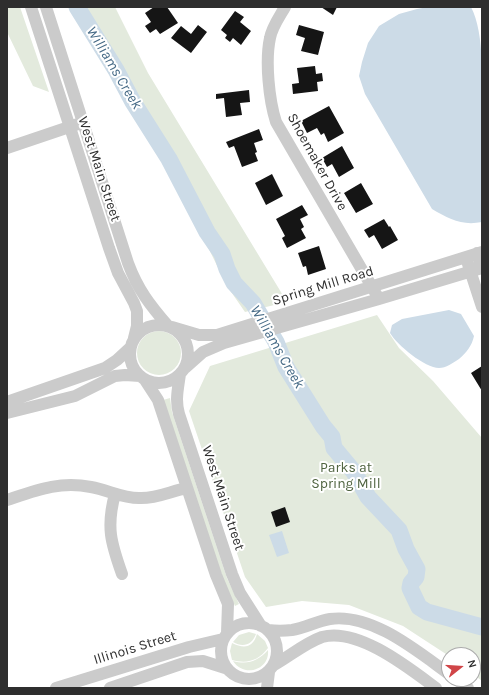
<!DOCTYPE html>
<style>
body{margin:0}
#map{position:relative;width:489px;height:695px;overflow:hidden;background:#fff;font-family:Karla,sans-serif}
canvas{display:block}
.frame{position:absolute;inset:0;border:8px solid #2e2e2e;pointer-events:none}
.north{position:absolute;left:441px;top:647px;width:40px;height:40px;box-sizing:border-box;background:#fff;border:1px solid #ababab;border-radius:50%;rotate:73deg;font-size:11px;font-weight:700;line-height:16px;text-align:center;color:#2e2e2e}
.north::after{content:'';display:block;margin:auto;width:14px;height:18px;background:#d04548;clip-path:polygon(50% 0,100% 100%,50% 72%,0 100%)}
</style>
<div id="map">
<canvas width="489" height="695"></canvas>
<div class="frame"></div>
<div class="north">N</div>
</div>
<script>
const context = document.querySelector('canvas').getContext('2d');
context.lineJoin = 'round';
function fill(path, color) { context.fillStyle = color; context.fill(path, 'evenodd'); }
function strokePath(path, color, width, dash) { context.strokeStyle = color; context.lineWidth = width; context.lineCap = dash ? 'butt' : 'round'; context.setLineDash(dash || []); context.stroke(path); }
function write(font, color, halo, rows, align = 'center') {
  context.font = font + ' Karla,sans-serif'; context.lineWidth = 4; context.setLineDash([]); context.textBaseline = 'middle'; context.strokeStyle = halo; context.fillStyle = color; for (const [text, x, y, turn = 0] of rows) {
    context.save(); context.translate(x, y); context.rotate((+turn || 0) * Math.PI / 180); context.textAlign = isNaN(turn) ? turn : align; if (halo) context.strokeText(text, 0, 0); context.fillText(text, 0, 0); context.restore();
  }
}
fill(new Path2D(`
 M7,7H20L49,92L33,86L7,32Z
 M69,7H115L148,73L287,302L245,312L227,286L179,188Z
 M377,315L399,348L433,381L482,438V681L473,674V655H449V656L403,626L349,605L302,601L266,607L245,577L189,411L210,366Z
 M137 353a22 22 0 1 1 44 0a22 22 0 1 1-44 0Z
 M170,398L172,412L227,578L239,604L235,606L225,585L163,400Z
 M249,632L256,634C252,645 243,648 233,642L239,635Z
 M257,634L265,641L268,648C258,661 247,664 232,660L230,651L232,643C244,649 253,648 257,634Z
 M268,650C270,670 244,678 233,661C248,665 258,661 268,650Z`), '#e3eadd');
fill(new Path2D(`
 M428,7H471C485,33 482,86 482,115C482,151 482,187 482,222C462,226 449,219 432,209L365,94L359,76L362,62L368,43L379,26L399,14L417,9Z
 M449,310L461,314L474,336C472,346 466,353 459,359C453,363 446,368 439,368C425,368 397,345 390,333L392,325L402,319Z
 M282,531L289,553L277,557L269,535Z`), '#ccdbe7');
strokePath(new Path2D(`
 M77,7L116,70L133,102L169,159L207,232L222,254L227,269L234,283L253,303L276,342L286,367L323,426L332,437L334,448L354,472L368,497L399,530L406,549L417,569L416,577L411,583L410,588L419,607L427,612L482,627`), '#ccdbe7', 17);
fill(new Path2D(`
 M154,7H167L178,23L160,34L156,29L150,33L145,26L151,22L145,13Z
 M321,7H337L333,15Z
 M235,11L244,17L240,22L251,31L241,45L233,38L230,42L225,38L227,35L221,30Z
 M198,25L207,32L191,53L171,38L181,26L191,34Z
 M299,25L324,32L318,55L301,51L305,38L296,35Z
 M315,66L316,74L322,73L323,81L317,82L318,91L293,94L292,84L299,83L297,68Z
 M249,90L250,102L240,103L242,115L226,117L224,98L216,99V94Z
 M329,106L344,133L328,142L324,133L321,135L317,128L307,133L301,121Z
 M259,129L263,140L254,143L257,152L255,153L258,161L242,167L234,146L229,148L226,142Z
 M342,146L354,168L339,177L332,164L327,167L322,158Z
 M272,174L283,196L266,205L255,183Z
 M361,183L373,204L356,213L344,193Z
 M302,205L308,215L300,219L304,227L301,229L306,238L287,248L282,238L285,236L276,219Z
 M384,219L389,227L390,226L398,240L382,249L374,235L369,238L364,230Z
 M319,246L326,269L308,275L306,266L303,267L298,253Z
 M482,366V391L471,373Z
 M285,507L290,522L276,527L271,512Z`), '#151515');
strokePath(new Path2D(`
 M31,7L109,248L118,273L134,303L137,311V326L134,338
 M46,7L128,263C138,290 150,305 168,326
 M285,7C280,16 272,27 270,38C265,61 269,100 276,122L379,299
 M7,148L78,124
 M468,264L482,307
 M130 354a29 29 0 1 1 58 0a29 29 0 1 1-58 0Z
 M172,327L199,335H217L482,252
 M185,368L203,352L224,343L379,299L482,268L477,253
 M180,374C178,389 175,400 179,414L232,574L240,593L261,626
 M145,380L158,400L216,575L228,604L227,633
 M7,402L105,368L117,360L130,348
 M7,413L75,396L115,376L125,375L140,376
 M115,494C106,527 111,543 122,574
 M7,500C37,490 59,481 91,487C108,490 122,498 139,498C156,499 171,491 187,488
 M221 651a28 28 0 1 1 56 0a28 28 0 1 1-56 0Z
 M268,630C276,631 284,631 292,630C305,628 317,621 330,619C372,613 417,651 449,674
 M274,665C290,656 305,643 322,637C358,627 409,668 436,688
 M456,679L468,688
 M56,688L189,647L223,639
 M110,688L187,662L203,661L225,668
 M267,688L269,672`), '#cbcbcb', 12);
write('14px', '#2e2e2e', '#fff', [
 ["Shoemaker Drive",317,162,61],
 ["West Main Street",99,169,72],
 ["Spring Mill Road",323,286,-17],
 ["West Main Street",223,498,72],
 ["Illinois Street",135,648,-17]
]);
write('14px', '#506441', '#fff', [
 ["Parks at",346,468],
 ["Spring Mill",346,484]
]);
write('italic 15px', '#466a86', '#fff', [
 ["Williams Creek",114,68,59],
 ["Williams Creek",277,347,60]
]);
</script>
